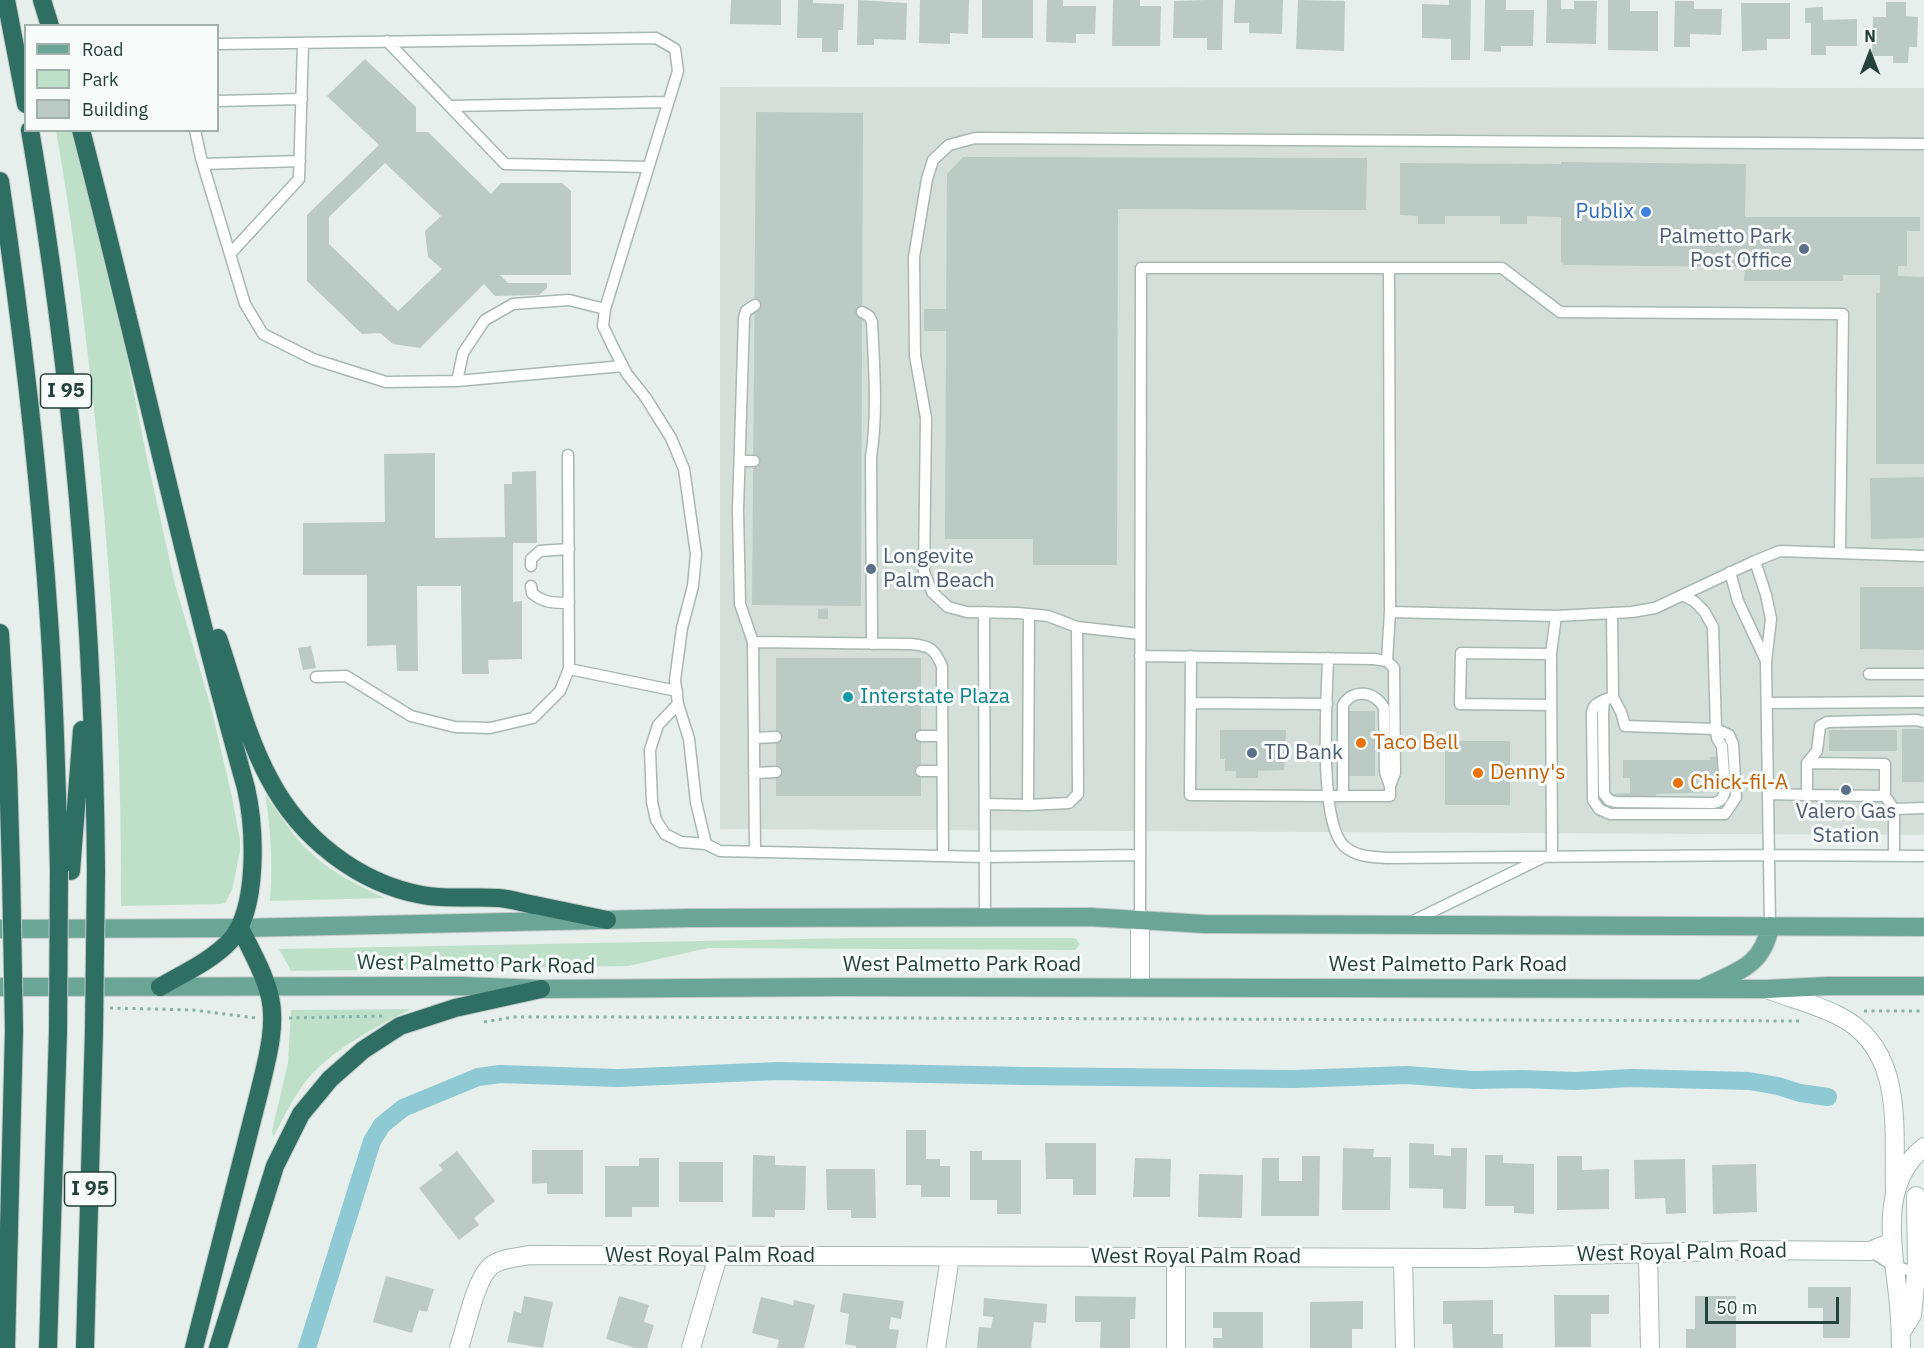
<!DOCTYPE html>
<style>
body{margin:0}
#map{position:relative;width:1924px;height:1348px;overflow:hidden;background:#e6efeb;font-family:"IBM Plex Sans",sans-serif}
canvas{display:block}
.legend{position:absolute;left:24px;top:24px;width:195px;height:108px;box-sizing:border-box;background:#f7fbf9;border:2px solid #a3b1ad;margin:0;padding:8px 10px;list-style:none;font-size:18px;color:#24423a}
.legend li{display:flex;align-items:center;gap:12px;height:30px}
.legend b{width:30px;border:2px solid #a3b1ad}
.north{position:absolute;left:1840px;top:24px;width:60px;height:60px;-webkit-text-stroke:4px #f7fbf9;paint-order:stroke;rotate:0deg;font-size:16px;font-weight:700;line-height:24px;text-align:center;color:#24423a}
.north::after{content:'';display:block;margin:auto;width:21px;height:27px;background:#24423a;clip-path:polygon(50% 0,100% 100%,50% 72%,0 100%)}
.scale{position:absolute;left:1705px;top:1297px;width:134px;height:27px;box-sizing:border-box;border:3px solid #24423a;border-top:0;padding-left:8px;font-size:18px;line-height:21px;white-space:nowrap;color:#24423a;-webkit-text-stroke:4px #f7fbf9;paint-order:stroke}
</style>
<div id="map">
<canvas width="1924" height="1348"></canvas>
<ul class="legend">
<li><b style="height:8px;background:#6aa596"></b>Road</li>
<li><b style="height:16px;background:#bfe0c8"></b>Park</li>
<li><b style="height:16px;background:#bbcac4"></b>Building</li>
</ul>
<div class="north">N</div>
<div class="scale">50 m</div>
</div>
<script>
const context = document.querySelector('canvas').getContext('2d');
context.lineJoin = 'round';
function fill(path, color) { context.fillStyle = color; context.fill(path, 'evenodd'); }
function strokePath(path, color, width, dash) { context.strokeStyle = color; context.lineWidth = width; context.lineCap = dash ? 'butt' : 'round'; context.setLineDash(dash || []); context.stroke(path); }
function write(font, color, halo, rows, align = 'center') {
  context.font = font + ' "IBM Plex Sans",sans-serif'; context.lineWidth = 6; context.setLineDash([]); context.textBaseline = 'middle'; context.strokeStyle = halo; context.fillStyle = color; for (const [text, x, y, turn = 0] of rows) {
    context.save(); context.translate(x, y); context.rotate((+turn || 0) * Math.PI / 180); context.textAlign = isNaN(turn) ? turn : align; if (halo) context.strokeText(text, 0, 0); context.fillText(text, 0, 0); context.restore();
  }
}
fill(new Path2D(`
 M720,87L1924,88V835L720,829Z`), '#d4dfda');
fill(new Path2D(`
 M56,131H74L120,321L146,454L175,584L212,711L232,797L240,840V851L232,890L225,903L220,904L121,906C122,737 111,568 93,400C83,310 72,220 56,131Z
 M265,794C275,808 284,822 295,836C318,865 352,883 385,898L270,901C273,864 271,831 265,794Z
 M857,938H1073L1076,939L1080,944L1075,950L708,948L628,966L291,971L279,949Z
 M412,1009C376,1026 326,1053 303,1085C291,1101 283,1120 273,1137L272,1131L288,1063L291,1010Z`), '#bfe0c8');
strokePath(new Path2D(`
 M307,1348L372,1141L382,1125L403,1108L478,1077L500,1074L618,1078L778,1071L1025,1076L1294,1079L1407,1075L1473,1080L1522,1079L1575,1081L1631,1078L1749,1081L1778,1086L1800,1093L1828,1097`), '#8ec9d4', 18);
fill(new Path2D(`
 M731,0H781V25L730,24Z
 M798,0H813V3L844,4L843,30H838V52H822V38H797Z
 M858,0L907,3L906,40L874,39V45H857Z
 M920,0H969L968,34L950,33V44L919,43Z
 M982,0H1033V38H982Z
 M1047,0H1063V6H1096L1095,34H1076V43L1046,42Z
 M1113,0H1140V6H1161L1160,46H1112Z
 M1206,0H1223L1222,50H1207V38H1173L1174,1Z
 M1235,0H1283L1282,34L1249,33V23H1234Z
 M1298,0L1345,1L1344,51L1296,49Z
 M1449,0H1471L1470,60H1451V39L1422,38V4L1449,5Z
 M1485,0H1506V10H1534L1533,46H1501V52L1484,51Z
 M1547,0H1561V9H1574V1H1597L1596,44L1546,43Z
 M1608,0H1630V11H1658V51L1608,50Z
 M1675,1H1694V9H1722L1721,35L1690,34V47H1674Z
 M1886,2H1906V16L1918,17L1917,47H1909L1908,63H1893V56H1872L1873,17H1886Z
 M1741,3H1790V39H1767V50L1742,51Z
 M1823,7V20L1857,19V46H1826V55H1811V23H1805V8Z
 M365,59L416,107V132H428L491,194L501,183H562L571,191V275H500L508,283H547V288L539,295L495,296L484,284L420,348L393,344L380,333L362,334L307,281V215L379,145L327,96ZM385,163L441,216L425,231L428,257L442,269L398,311L329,244V217Z
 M756,112L863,113L861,606L752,605Z
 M963,157L1367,158L1366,210L1118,209L1117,565H1033V539H945L946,331H924V309H946L947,174Z
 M1561,162L1746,164L1745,217H1920V231H1907V266H1898V276L1924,277V464H1876V293H1880V275H1843V281H1744L1745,267L1564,265L1561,262V217L1527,216V224H1500V216H1445V224H1418V216L1400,215V163L1561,164Z
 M435,453V538L505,537L504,484H512V472L536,471L537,543H513V602L522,601V659L488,660L489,674H462L461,586H417L418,671H397L396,645L367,646V575H303V523L385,522L384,454Z
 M1924,477V538L1871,539L1870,478Z
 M1860,587H1924V650L1860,649Z
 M828,608V619H818V609Z
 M311,646L316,668L303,670L298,648Z
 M776,658H921V796H776Z
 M1347,711H1375V776H1347Z
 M1902,729H1924V782H1902Z
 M1220,730H1286L1284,770L1258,771V778H1236V771H1225V759H1220Z
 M1829,730H1897V751H1829Z
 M1445,741H1510V805H1445Z
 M1727,756V790L1715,789V792L1656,794V815H1612L1611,794L1630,793V778H1623V760H1710V757Z
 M906,1130H926V1159H940V1166H950V1197H921V1185H906Z
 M1045,1143H1096V1195H1073V1179H1046Z
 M1409,1143L1434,1144V1155L1451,1156V1148H1467L1466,1209L1443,1208V1189L1409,1188Z
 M1343,1148L1374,1149L1373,1157H1391L1390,1210H1342Z
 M532,1150H583V1194H547V1183L532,1184Z
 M457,1151L495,1201L474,1218L479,1225L459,1240L419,1188L443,1170L439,1165Z
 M970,1151H982V1160H1021V1214H997V1200H970Z
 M753,1155L775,1156V1165L806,1166L805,1210H775V1217H752Z
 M1485,1155H1503V1163L1534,1164V1214L1514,1213V1206H1485Z
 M1302,1156H1320L1319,1216H1261L1262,1158H1279V1181H1302Z
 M1557,1156H1582V1170L1609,1169V1209L1557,1210Z
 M639,1158H659V1207H632V1217H605V1166H639Z
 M1135,1158L1171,1159L1170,1197H1133Z
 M1685,1159L1686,1213L1666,1214L1665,1198L1635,1199L1634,1160Z
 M679,1162H723V1202H679Z
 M1756,1164L1757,1212L1713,1214L1712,1165Z
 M826,1169H875L876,1218H851V1210H827Z
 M1199,1174L1243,1175L1242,1218L1198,1217Z
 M386,1276L434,1289L427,1312L419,1310L412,1333L373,1322Z
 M1808,1287H1851L1850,1338H1823V1308H1808Z
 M843,1293L904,1301L901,1319L891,1317L889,1329L899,1330L896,1348H856V1346L845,1344L849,1314L840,1312Z
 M1554,1295H1609V1314H1591V1347H1555Z
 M524,1296L553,1302L543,1348L507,1342L514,1311L521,1313Z
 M619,1296L649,1305L644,1322L654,1325L647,1348H635L606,1339Z
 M1075,1296L1136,1297L1135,1319H1130V1348H1100L1101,1322H1075Z
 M1695,1296H1736V1348H1686V1329H1695Z
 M761,1297L793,1305L794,1300L815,1305L804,1348H777L779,1340L752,1333Z
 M984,1298L1047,1304L1046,1323L1034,1322L1031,1348H977L979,1327L991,1328L993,1317L983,1316Z
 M1493,1300V1334H1503V1348H1453L1452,1324H1443V1301Z
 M1363,1301V1329H1352V1348H1310V1302Z
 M1213,1312H1263V1348H1213V1338H1222V1328H1213Z`), '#bbcac4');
const lane = new Path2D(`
 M387,41L505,164L648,167
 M218,44L656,38L675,49L678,71L605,309L603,326L613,347L627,374L646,398L671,438L684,469L696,554L693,586L682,628L675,680L678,704L689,739L696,802L706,844
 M218,101L302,99
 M449,106L668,102
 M195,130L201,158L245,304L263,334L313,359L386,382L457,381
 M203,164L300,161
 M230,254L299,179L303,43
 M605,309L569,300L513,304L485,320L463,353L457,381L623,366
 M862,312L869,316L872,322C874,367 878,413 871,457L872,644
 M740,461H754
 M1755,561L1766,595L1771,619L1766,662L1770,926
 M531,566V559L540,551L569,549
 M1730,572L1738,601L1766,661
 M531,586L532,593C543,603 554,603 569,603
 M984,612L985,918
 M1390,612L1556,616L1632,612L1655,608L1755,561L1780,551L1924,556
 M1612,613L1613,697L1621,712L1625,726L1716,729L1713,627L1704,611L1695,602L1683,595
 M1029,614L1028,805L1069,803L1078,794L1077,627
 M1140,634L1077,627L1048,616L1018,613L967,612L948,607L932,592L924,572L926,418L915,356L914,257L927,179L933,160L949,145L975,138L1924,144
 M753,642L740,604L738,510L744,318L746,311L755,305
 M1551,654L1461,653L1460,704L1551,705
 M1140,656L1374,659L1387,661L1390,612L1389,268
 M1191,656L1190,795L1326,796H1390V786L1385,772L1384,708C1375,691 1353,688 1343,705V796
 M1328,658C1327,697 1318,821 1344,846C1356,857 1373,857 1388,858L1770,855L1924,856
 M1387,661L1394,668L1395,773L1390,786
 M569,669L677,691
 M1869,674H1924
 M316,677L346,676L411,716L455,727L490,728L533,718L560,691L569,669L568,455
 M1610,698L1604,700L1603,712L1604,794L1609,800L1615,802L1714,803C1722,801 1724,797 1725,789L1722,746L1717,738L1716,729
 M1604,700C1597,703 1593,705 1592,713L1593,800L1599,809L1610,814H1725L1736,797L1733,744L1729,735L1716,729
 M1191,703L1327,704
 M1767,703L1924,702
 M678,704L658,725L650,750L652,802L656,820L665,834L681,842L706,844L720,851L985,857L1140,855
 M921,736H942
 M754,738L776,737
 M1807,763L1817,751L1820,726L1827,722L1917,720L1924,722
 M921,771H942
 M754,773L776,772
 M1769,794L1807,795V763L1885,764V796L1894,809V856
 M1807,795L1885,796
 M985,804L1028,805
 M1894,809L1924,808
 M755,852L753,642L911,644C930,646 934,648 942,666L943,856
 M1552,857L1551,654L1556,616
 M1140,920L1141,268H1502L1560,312L1843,314L1840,552
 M1413,921L1542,858
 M1870,1251L1894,1266L1908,1270L1921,1265`);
const street = new Path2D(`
 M1140,920V987
 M1648,1253L1650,1348
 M1176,1257V1348
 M1403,1258L1405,1348
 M459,1348C466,1328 475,1282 489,1268C498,1258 517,1258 529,1255L1483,1258L1750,1250L1870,1251L1892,1242
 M691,1348L718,1256
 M936,1348L950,1257`);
const secondary = new Path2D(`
 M1767,989C1790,998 1815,1004 1837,1015C1906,1048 1893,1128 1895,1192
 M1901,1332L1912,1315L1917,1266L1916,1196
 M1901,1348C1901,1325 1899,1301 1896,1278C1890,1233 1884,1179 1924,1147`);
const primary = new Path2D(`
 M0,929L240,928L689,918L1090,917L1204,924L1924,927
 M0,987L461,986L541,989L839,987L1767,989L1828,986H1924
 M1705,987C1738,971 1763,966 1770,926`);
const highway = new Path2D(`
 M6,0L26,104
 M42,0L50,26
 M30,130C72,374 94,624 96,871
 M81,130C138,349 185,571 246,788C255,828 259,909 230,941C211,961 184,973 160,987
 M0,181C22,327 39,473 49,620C55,704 57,787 59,871
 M0,633L8,769L11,870
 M218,638C234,685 246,736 270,780C300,837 357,883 422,895C447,900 473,896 499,898C511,899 523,903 535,905C559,910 583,915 607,920
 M71,871L82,730
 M6,1348L14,1030
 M48,1348L58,1031
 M85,1348L94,1030
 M194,1348L259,1093C266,1063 277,1027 270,997C264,973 251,950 240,928
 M218,1348L275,1166L301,1114L330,1079L363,1050L400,1026L455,1008L541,989`);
strokePath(lane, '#a8b8b2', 13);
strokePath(street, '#a8b8b2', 20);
strokePath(secondary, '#a4bbb3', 20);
strokePath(primary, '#c2cac8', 20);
strokePath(highway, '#c2cac8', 20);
strokePath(new Path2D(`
 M110,1008L193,1010L256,1018
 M1864,1011H1924
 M289,1018L382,1016
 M484,1022L513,1017H587L1800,1021`), '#86b3a5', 3, [3, 4.5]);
strokePath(lane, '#fff', 10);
strokePath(street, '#fff', 18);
strokePath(secondary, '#fff', 18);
strokePath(primary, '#6aa596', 18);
strokePath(highway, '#2f6f62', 18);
const highwayBridge = new Path2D(`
 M11,870L14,1030
 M94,1030L96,871
 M58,1031L59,871`);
strokePath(highwayBridge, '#c2cac8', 20, []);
strokePath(highwayBridge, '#2f6f62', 18);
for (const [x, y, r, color] of [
 [1646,212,6,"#3f7fe0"],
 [1804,249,6,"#5c6f8a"],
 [871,569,6,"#5c6f8a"],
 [848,697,6,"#0f9aa8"],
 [1361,743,6,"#e8710a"],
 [1252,753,6,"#5c6f8a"],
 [1478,773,6,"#e8710a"],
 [1678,783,6,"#e8710a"],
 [1846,790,6,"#5c6f8a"]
]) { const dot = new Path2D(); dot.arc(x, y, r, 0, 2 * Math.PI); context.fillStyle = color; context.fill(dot); strokePath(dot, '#f7fbf9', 2); }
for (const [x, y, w] of [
 [66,391,51],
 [90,1189,51]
]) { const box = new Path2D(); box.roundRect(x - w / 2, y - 17, w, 34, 4.5); context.fillStyle = '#f7fbf9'; context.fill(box); strokePath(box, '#24423a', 1.5); }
write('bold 20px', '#24423a', null, [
 ["I 95",66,391],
 ["I 95",90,1189]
]);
write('21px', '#366cbe', '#f7fbf9', [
 ["Publix",1634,212]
], 'right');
write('21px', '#4e5e75', '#f7fbf9', [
 ["Palmetto Park",1792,237,"right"],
 ["Post Office",1792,261,"right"],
 ["Longevite",883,557],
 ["Palm Beach",883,581],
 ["TD Bank",1264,753],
 ["Valero Gas",1846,812,"center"],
 ["Station",1846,836,"center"]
], 'left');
write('21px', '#0d838f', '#f7fbf9', [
 ["Interstate Plaza",860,697]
], 'left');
write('21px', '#c56008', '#f7fbf9', [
 ["Taco Bell",1373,743],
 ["Denny's",1490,773],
 ["Chick-fil-A",1690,783]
], 'left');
write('21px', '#24423a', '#f7fbf9', [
 ["West Palmetto Park Road",476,965,1],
 ["West Palmetto Park Road",962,965],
 ["West Palmetto Park Road",1448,965],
 ["West Royal Palm Road",1682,1253,-1],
 ["West Royal Palm Road",710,1256],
 ["West Royal Palm Road",1196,1257]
]);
</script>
